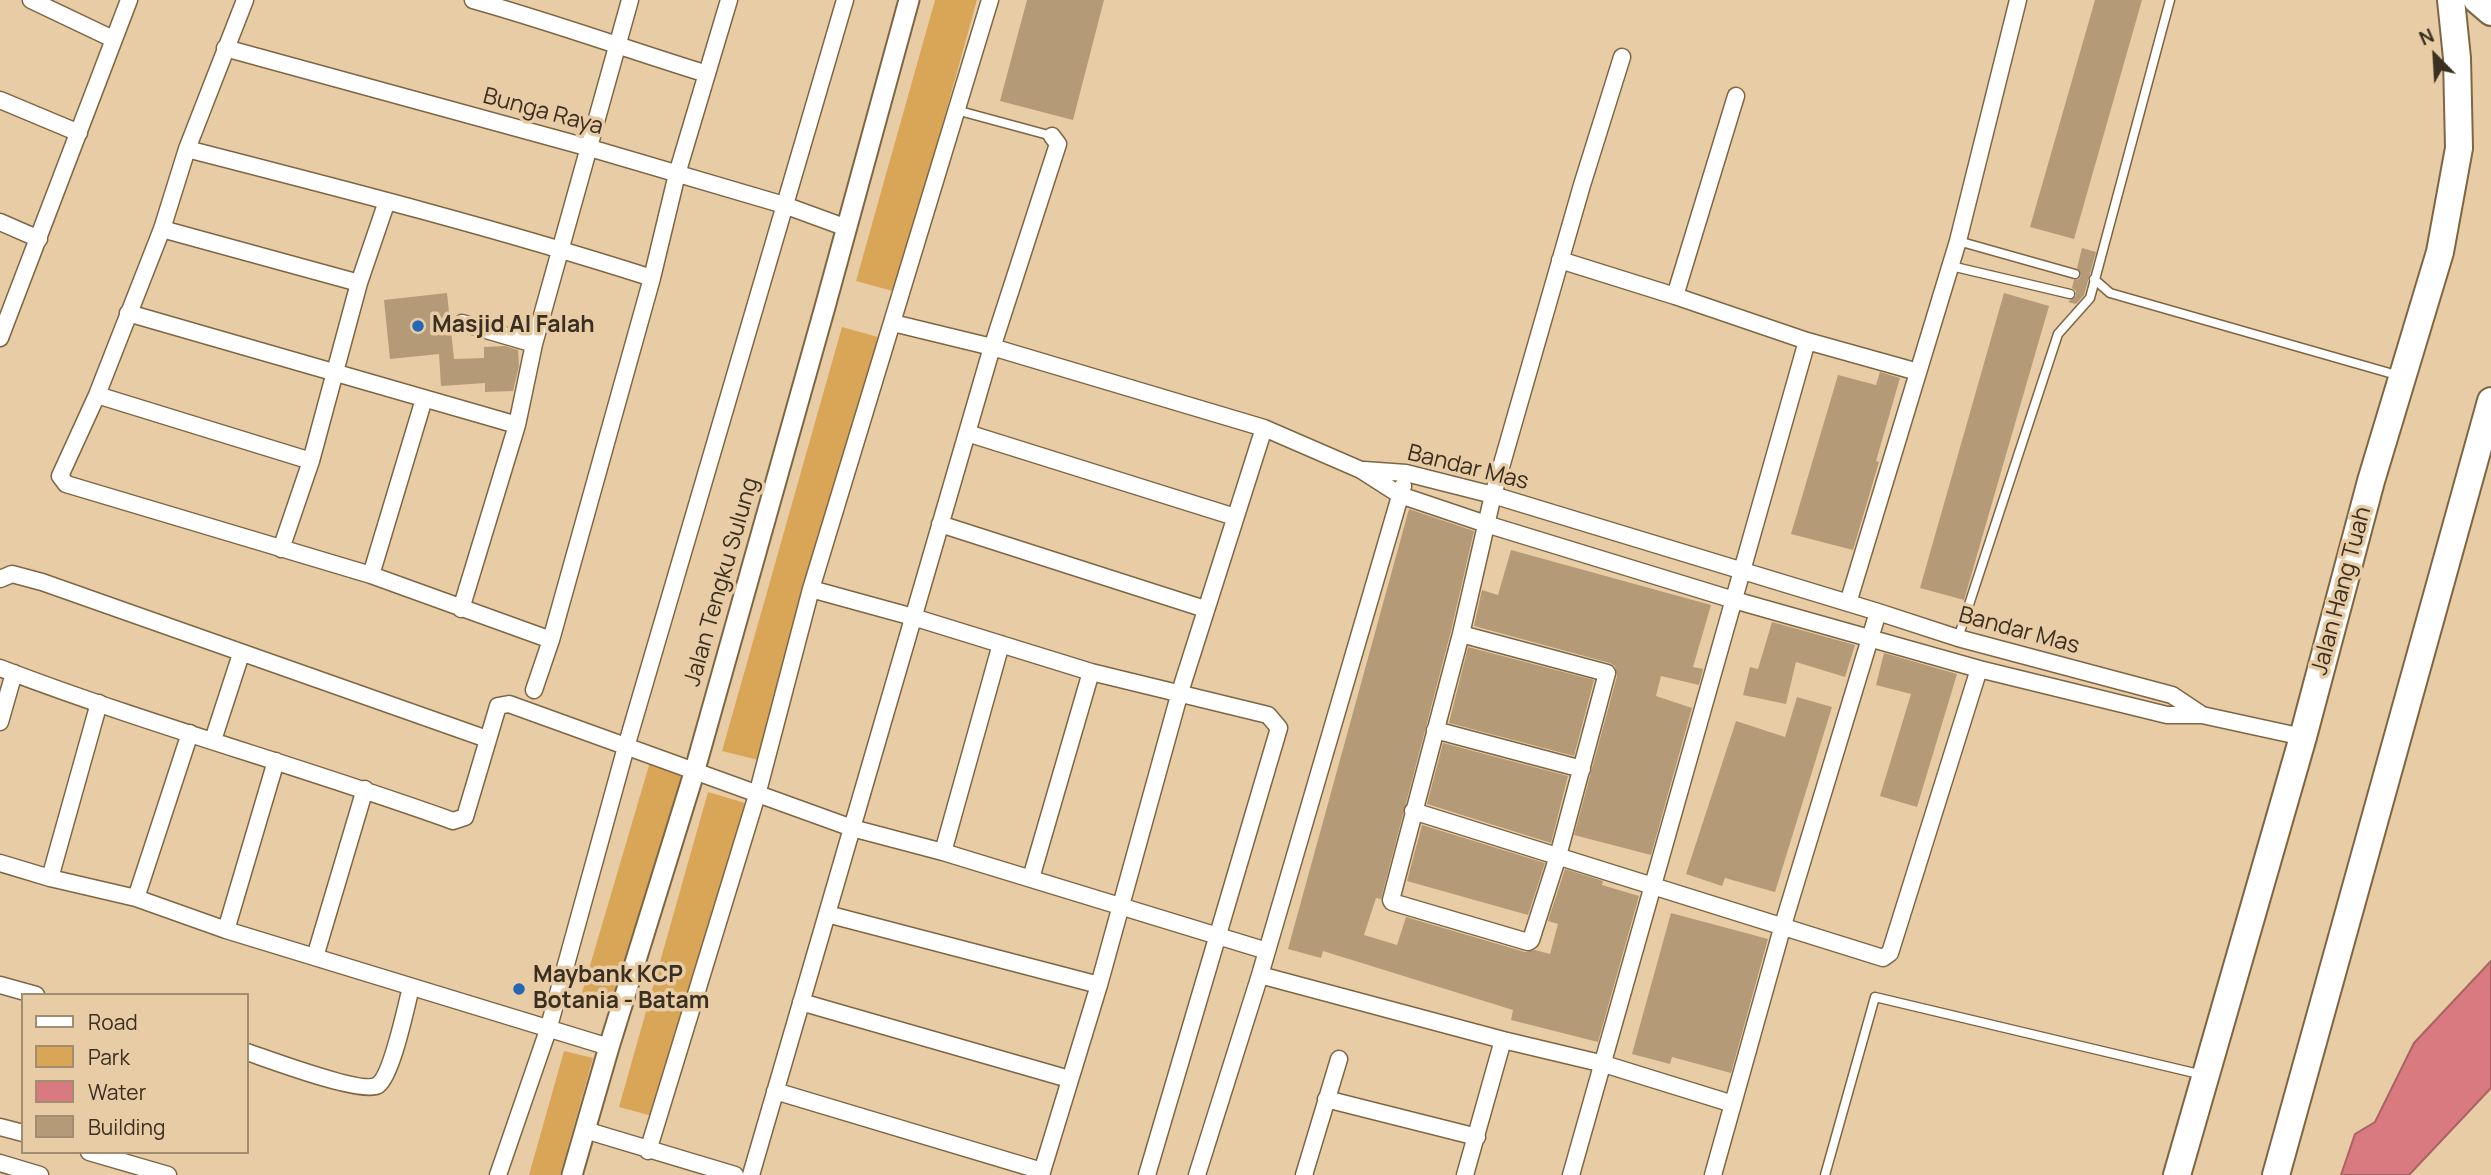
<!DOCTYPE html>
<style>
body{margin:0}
#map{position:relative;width:2491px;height:1175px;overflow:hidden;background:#e8cca6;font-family:Manrope,sans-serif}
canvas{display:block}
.legend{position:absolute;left:21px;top:993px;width:228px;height:161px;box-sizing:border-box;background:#e8cca6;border:2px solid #a28d70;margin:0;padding:9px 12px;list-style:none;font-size:21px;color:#3a2f20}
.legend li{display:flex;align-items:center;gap:14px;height:35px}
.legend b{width:35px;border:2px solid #a28d70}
.north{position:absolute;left:2400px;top:21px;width:70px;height:70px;-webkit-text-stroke:5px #e8cca6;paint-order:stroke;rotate:336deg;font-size:19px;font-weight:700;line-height:28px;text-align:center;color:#3a2f20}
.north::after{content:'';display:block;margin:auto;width:24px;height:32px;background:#3a2f20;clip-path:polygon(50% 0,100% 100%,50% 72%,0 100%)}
</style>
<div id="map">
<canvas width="2491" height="1175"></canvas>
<ul class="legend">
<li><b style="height:9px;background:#fff"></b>Road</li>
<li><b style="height:19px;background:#d9a658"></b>Park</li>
<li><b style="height:19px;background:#d97980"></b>Water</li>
<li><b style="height:19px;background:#b49a76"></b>Building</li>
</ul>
<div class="north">N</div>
</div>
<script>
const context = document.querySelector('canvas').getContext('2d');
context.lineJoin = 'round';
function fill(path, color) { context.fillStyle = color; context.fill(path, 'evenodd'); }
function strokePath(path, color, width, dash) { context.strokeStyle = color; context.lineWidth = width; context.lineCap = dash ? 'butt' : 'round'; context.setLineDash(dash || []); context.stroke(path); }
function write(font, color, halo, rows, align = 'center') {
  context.font = font + ' Manrope,sans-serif'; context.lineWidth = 7; context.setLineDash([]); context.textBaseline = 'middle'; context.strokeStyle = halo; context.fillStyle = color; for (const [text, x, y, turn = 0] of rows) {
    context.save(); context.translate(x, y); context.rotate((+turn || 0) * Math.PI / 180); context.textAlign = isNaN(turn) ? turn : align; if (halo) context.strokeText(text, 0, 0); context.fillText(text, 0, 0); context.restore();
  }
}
fill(new Path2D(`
 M935,0H977L896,292L856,281Z
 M842,327L878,337L758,760L722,751Z
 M650,762L683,770L617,1007L581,996Z
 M708,792L745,803L656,1117L619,1107Z
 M564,1051L593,1058L560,1175H529Z`), '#d9a658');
const water = new Path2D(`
 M2491,961V1088L2409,1175H2341L2355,1134L2375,1122L2414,1043Z`);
fill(water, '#d97980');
strokePath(water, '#a96363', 2);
fill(new Path2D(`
 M1027,0H1104L1073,120L1000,101Z
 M2095,0H2142L2074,239L2030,227Z
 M2082,248L2096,252L2084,295L2076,304L2068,302L2076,296V291L2072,288L2074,280L2079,279L2081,275L2077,268Z
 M447,293L454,359L484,358V347L505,346L518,350L519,366L513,391L485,392V383L441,386L439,354L390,359L384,300Z
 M2004,293L2049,306L1964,600L1920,588Z
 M1880,372L1900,378L1876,461L1879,462L1853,550L1791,534L1838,375L1876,385Z
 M1409,509L1474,531L1451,631L1381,899L1376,898L1364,935L1397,945L1406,917L1525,952L1535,950L1550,954L1558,924L1548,921L1565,869L1603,881L1602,885L1639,896L1598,1042L1511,1020L1513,1010L1323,951L1321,958L1288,949Z
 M1511,550L1711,605L1693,667L1703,669L1699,685L1661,676L1656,696L1692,708L1651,855L1574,835L1617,676L1615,666L1610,663L1474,626L1482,590L1498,595Z
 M1772,622L1855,645L1845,677L1796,662L1786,704L1743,695L1750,667L1758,669Z
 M1468,647L1594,680L1574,756L1449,723Z
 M1884,653L1957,674L1917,807L1880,796L1911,694L1876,685Z
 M1797,697L1832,707L1775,892L1725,878L1722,886L1686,874L1736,721L1785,737Z
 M1443,743L1568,776L1551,843L1427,804Z
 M1422,825L1545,863L1528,915L1407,881Z
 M1671,913L1768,939L1731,1073L1672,1057L1670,1064L1632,1054Z`), '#b49a76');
const service = new Path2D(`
 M956,110L1052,136
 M1958,241L2075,274
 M1951,266L2070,294
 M2094,279L2110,293L2400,376
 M1958,638L2058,334L2090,298L2170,0
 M1825,1175L1875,997L2203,1075`);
const minor = new Path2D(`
 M31,0L113,39
 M245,0L187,149L162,229L97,395L60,476L66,484L371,575L551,640
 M473,0C552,22 629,50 707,74
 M225,48L590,148L784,205L847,228
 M0,100L79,133
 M187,149C343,189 499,229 652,278
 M0,222L39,239
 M162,229L359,283
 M1560,260L1675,296L1807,341L1918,372
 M1675,296L1736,96
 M128,313L517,425
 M462,323L534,344
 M893,323L992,347L1264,428L1361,470L1400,495L1486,524L1734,600L1979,669L2167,715H2202L2303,737
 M0,338L129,0
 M97,395L311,461
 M967,433L1235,517
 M1364,470L1406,473L1493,495L1878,612L1958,638L2172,695L2202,715
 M940,524L1205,609
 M281,549L311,461L359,283L387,201
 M371,575L424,399
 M0,579L12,574L42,582L487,739
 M811,589L913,617L1091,672L1268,715L1279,728L1147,1175
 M1848,603L1958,241L2018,0
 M461,609L517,425L534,344L630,0
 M1461,634L1607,673L1558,856L1531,940L1528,942L1392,902L1391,900L1461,634L1493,495L1582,185L1622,57
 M0,668C149,725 303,767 453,821L465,817L498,706L509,704L852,828L943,852L1267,951
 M534,690L551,640L652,278L677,174L729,0
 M0,722L14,673
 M1435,730L1582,769
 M213,740L241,654
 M1413,811L1883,958L1890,953L1979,669
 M943,852L1001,644
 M0,863L50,878L136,898L226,930L609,1047
 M50,878L99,703
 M1031,878L1091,672
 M136,898L190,733
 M827,914L1099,985
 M226,930L276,761
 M315,957L365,789
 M1260,975L1503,1040L1604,1064L1733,1104
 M0,985L36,995
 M801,1002L1069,1079
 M247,1052C268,1059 363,1095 378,1085C392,1075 406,1007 411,987
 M775,1091L1042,1171
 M1326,1099L1477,1137
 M0,1127L23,1133
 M585,1130L735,1175
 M648,1151L757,795L811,589L990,0
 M89,1152L168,1175
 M0,1163L40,1175
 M498,1175L548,1030L626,747L845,0
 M751,1175L990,354L1058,144L1052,136
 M1041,1175L1099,985L1180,692L1264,428
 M1197,1175L1260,975L1403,486
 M1304,1175L1339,1059
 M1465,1175L1503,1040
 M1571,1175L1807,341
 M1713,1175L1783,925L1878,612`);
const tertiary = new Path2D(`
 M572,1175L609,1047L694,773L825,307L909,0`);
const trunk = new Path2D(`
 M2477,0L2491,12
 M2177,1175L2303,737L2371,481L2440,252L2459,148L2457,58L2451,0
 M2276,1175L2491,401`);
strokePath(service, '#7e6643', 11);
strokePath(minor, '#7e6643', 19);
strokePath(tertiary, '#7e6643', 23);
strokePath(trunk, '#7e6643', 30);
strokePath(service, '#fff', 8);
strokePath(minor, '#fff', 16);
strokePath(tertiary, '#fff', 19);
strokePath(trunk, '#fff', 26);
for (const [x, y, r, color] of [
 [418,326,7,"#2566b7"],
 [519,989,7,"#2566b7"]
]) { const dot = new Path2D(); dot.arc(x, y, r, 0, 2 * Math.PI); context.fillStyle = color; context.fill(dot); strokePath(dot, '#e8cca6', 2.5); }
write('23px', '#3a2f20', '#e8cca6', [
 ["Bunga Raya",543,112,15],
 ["Bandar Mas",1468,468,14],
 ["Jalan Tengku Sulung",722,582,-74],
 ["Jalan Hang Tuah",2342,591,-75],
 ["Bandar Mas",2019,631,15]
]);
write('bold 23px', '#3a2f20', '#e8cca6', [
 ["Masjid Al Falah",432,326],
 ["Maybank KCP",533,976],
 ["Botania - Batam",533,1002]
], 'left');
</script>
